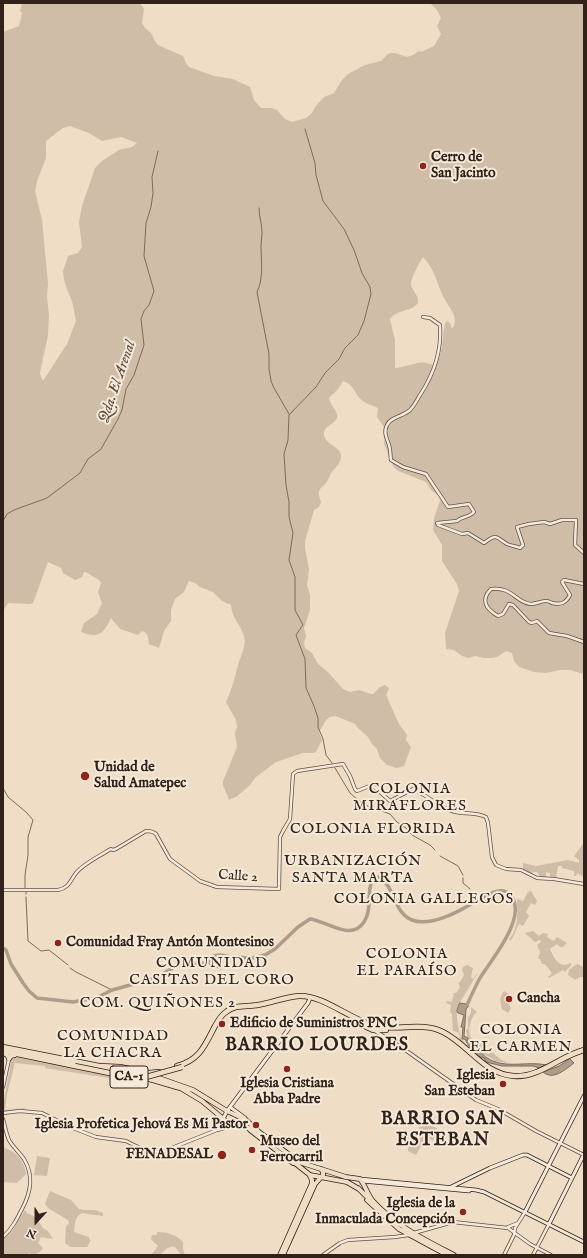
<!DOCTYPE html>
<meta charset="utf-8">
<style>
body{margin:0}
#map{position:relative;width:587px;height:1258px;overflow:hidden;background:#efddc5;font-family:"IM FELL English",serif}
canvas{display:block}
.frame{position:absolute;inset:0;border:4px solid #312119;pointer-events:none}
.north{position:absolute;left:16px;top:1202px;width:40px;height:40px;-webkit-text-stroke:3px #f5e9d9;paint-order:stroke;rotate:201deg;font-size:11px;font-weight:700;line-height:16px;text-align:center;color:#312119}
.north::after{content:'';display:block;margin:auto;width:14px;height:18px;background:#312119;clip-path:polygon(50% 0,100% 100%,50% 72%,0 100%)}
</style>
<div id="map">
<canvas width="587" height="1258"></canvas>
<div class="frame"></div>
<div class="north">N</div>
</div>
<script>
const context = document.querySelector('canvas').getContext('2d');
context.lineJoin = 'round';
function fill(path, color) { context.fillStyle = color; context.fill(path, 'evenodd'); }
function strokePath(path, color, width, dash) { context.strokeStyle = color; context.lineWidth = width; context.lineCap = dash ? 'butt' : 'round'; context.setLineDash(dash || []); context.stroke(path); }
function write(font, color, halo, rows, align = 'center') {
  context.font = font + ' "IM FELL English",serif'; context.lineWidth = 4; context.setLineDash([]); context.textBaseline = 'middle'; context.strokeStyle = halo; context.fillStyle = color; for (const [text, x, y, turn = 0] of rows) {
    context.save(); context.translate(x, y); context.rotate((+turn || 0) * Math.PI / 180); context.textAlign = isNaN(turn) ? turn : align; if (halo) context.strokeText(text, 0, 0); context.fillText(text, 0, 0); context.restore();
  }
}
fill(new Path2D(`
 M22,3H140L144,9L142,23L145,28L151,33L155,41L158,45L183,56L186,63L189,67L214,76L233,79L250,87L254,100L261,108H272L277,110L285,119L292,122L306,118L312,113L315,107L324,97L334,93L342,80L348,74L365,65L381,61L388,54L391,53H395L407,57L413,55L419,51L421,52L434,46L441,34L437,26L441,18L437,10L430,3H584V674L570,670H560L546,673L534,672L519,667L514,661L512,653L506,651L497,657L491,658H484L475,656L469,658L462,656L454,650L446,649L445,633L459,591L457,584L442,561V545L433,530L434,518L440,501L439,496L432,491L426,482L398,471L393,466L384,444L385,433L384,427L377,417L378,408C373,405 367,405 363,401C353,393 356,386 343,381L338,389L329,398C330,404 335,408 337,414C339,424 324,424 324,434C324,444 340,446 341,455C342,462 335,468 331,473C329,477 328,481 325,484C323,486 320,488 319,491C318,494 320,499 321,502L319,507L314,510L305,541V548L309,569L307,585L310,595V610L304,628L306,636L304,643L305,648L312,653L318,664L328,672L343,689L350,692L359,690L371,694H373L380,687L385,685L389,688L390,686L386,695L399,724L407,735L406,740L411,747L404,766L397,768L387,765L380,758L377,749L372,744L368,737L358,728L355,724L336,716L330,717L326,720L319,732L322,740L316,752L313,753H303L276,762L256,777L249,786L242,792L236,797L225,801L229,799L223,786V781L237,747L235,733L237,727L236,720L226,702C231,691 234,681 237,669C239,658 247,647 244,636C241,625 232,619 231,605L222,601L213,592L200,587L195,583L189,581L184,592L175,599L171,610V621L164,631L159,648L149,644C148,639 149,633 142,631L138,635L120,629L111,618C104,633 99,639 81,632L84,623L97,614L102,603L98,592L101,583L99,580L86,572H84L82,577L75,580L63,573L61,568L48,562L33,603L30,604L8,603L3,611V32L19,26L22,13L20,11ZM70,126L89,133L102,141L121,137L137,143L132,147L119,150L102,161L95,168L82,206L79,222L82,247L78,253L68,256L63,271L64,279L66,287L72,301L76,321L67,344L43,381L40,374L41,368L48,335L49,315L47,297L48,283L42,220L35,191L37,181L46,158V141L63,128ZM423,257C435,270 436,281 443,296C447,305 461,319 452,329L450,323L446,321C441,335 445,354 434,365L422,362L397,368H395V340L390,319C399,308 410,313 418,303C419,295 413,292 411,285C410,280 420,261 423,257Z
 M583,844L584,877L577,873L576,876H574V871L562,868V866H558L556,878L550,877V873L546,872V878L540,877L537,872H533L531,875L523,870V863L536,866L568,860L579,863V860L574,856Z
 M531,891L537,901L535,905L531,903L526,912L529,916L523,926L519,924L512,939L510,941L509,939C519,930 517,912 517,899L523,901L528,892Z
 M533,931L539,936L543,933L548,934L547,937L554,941L557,937L567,943L563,947H560L557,944L550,949C553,955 556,964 564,965C566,965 568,964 571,963V965L565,972L563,970L549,978L548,977L552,973L545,964H542L540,959H538L540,952L537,945L541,942L540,940L535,942L525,933Z
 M577,964L584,967V977H580L575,980L568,975L569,970Z
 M467,965L473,968L471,977L473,979L479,971L459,1004L457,1010V1019L459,1030L461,1038L469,1049L458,1040L460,1037L458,1032L453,1031L452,1014L450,1012L451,1005L446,1003L447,1001L453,1002L452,1001L454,993H456L460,987L458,982H460L464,975L462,970L463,967Z
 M504,991L514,997L509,1005L511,1008L508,1013L502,1009C500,1001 499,998 504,991Z
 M471,1007L477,1012C471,1016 466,1032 472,1039C474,1041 477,1043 479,1045L481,1043L487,1049L486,1053L488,1054L492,1052L500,1059L508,1063L496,1061L482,1053L473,1044L469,1042L466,1030L468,1029V1018L471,1013Z
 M15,1057L130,1078L132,1081L125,1088L120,1082L109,1080V1078L45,1068V1066L15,1063L7,1094L5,1110L25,1108V1109L4,1111V1100L11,1061Z
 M421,1122L429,1123V1125L437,1128L433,1141L430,1139H425L416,1155L408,1151L409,1134V1133L418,1132Z
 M3,1147C16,1152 24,1159 26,1174L17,1183L3,1182Z
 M37,1156L50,1158L47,1176L34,1175Z
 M50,1191L71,1200L79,1209L85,1210H95L103,1213V1216L82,1213C74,1217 75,1225 74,1232L89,1237V1239L91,1240L87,1247H70L65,1243L66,1227L69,1223L68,1220L48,1208L45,1204Z
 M25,1210L27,1213L35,1217L44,1229L48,1231L53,1239L41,1237L38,1243L43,1248C40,1253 34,1256 29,1253L27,1255H3V1240L13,1230Z
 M157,1232C167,1232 177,1235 183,1242V1249L185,1255H181L175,1247C167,1246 165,1251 160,1255H151L158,1246L151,1239L152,1235H157Z`), '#cfbda8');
const water = new Path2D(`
 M460,1003L466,1004L468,1003V1007L466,1009L464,1036L468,1038V1042C476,1045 482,1057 493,1061C510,1068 529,1061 546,1065L539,1068L533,1066H502L486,1062L484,1058C476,1057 468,1046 465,1039H462L463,1027H461L464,1015L458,1013L457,1011Z
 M570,1059L574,1063C566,1069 553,1081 543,1072L559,1066Z`);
fill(water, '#ae9d8b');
strokePath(water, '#7c6b5d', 1);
strokePath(new Path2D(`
 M305,129L315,163L316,175L323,201L344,229L354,250L362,273L370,287L371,294L364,321L358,335L345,348L339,359L325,373L316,387L289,415L288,440L284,454L286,485L289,502V517L293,533L289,560L295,577V610L303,625L296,635L305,659L306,688L314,706L318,718V727L323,739L326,755L332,763
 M259,208C259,216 262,224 262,233C262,237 261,241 261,245C261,261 264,278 257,292L269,354V369L271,381L274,388L289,414
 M3,521L7,514L14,510L47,498L80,473L88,459L101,449L118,419L122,410L126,389L134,375L144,345L141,319L144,311L149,305L154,291L144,256L146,223L151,207L153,193L152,177L158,151
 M335,768L350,793L358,800L365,805L390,814L397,822L406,828L412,835L430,845L435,850
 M3,788L8,797L26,812L33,820L28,837V855L25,875V888
 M440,856L458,866L463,875
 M463,878V883L470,889
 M26,891V894
 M26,897L28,941L41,951L49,950L68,965
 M207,963L221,969
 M70,968L76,972L112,990`), '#7c6b5d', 1);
strokePath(new Path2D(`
 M3,948L6,950L11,964L23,983L29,991L37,998L73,1002L96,998L112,990L156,978L176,966L207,963L214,956L220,955L232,957L252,958L265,955L275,949L298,927L310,919C327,921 351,942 364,922C373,908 366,892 372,882C373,879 376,878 379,877C395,886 394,914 412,920C430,927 459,912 474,902C482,898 490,892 499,891C503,890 510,892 512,897C526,919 492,959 480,978C475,987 471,996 467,1005`), '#ae9d8b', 3.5);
const tertiary = new Path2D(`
 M423,317L430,318L440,325C442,352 434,374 420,395C417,400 414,406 410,410C404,416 390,417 387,425C383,433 387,438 389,445C391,450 390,455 391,460L403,467L426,474L448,507L469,504L474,512C469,518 462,516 457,521L437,523L438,525L462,534L468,533L484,543C498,533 495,537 507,544C511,546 516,546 520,548L523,545L517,527L529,524L544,522L550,524L562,520H576L575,545L584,553
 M584,584L564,580L562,582L570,595C566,603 561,605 552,603C550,602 549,601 546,601C541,601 536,604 531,604C516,603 512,586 491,589C480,600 486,609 498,616L503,614L509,604L513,605L529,622L532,623L537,621L549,633L567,636L584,642
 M3,890H58C69,888 70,881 76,873C83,864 101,855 111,849L113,850L116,849L146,831C150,831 153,831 156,834L170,859L200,881L217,887L279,889L280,837L283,831L290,819L293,774L297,771L343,764L350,776L355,789L357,791L372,785L390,801L413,789C427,795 438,807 452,811C463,815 475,811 486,817L488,823L492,857L496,865L506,869L521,870L537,878L554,879L584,884
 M375,1031L401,1047L476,1100L498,1109L536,1131L584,1155
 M3,1087L9,1059
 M3,1113L20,1111L42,1113L68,1126L96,1137L126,1141L146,1151L155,1152L164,1151L217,1130L236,1125
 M3,1119C5,1126 6,1133 9,1140C13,1147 19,1152 24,1159C34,1176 31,1192 22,1209C17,1219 12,1229 3,1237
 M219,1129L222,1125L223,1120
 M508,1227L518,1223
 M414,1233L453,1222L508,1228L530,1244L551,1255
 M323,1255L340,1243L348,1240L395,1237L409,1235
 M504,1255L514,1235L515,1228L525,1212
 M533,1255L549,1224`);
const secondary = new Path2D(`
 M230,1107L245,1118
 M223,1119L227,1111L308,1003L310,998
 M360,1179L476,1190L484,1192L584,1242
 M362,1181L469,1191
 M451,1187L490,1168L523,1155H527L572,1178
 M525,1212L584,1096
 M549,1224L584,1154`);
const primary = new Path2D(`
 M4,1053L8,1056L9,1059L11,1056L15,1055
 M62,1061L110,1070
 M107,1068L159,1078L193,1090L227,1111L246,1120L259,1132L299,1162L346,1177L360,1179C365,1185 367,1193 372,1200C394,1225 425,1240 454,1255
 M142,1077L183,1089
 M182,1089L202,1101L227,1122L243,1125L254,1131
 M250,1130L293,1163
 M291,1160L310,1175L347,1182L359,1189
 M358,1188L370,1200
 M367,1200L399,1229L447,1255
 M280,1255L312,1183V1180L310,1176
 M283,1255L315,1184L323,1175V1172L321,1169`);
const trunk = new Path2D(`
 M358,1023L373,1030H386
 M3,1047L99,1066L120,1067L149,1073L159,1072
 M3,1051L75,1066
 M177,1066C200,1060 205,1045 215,1026C218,1021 221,1015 226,1012C235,1004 247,1007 258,1005C271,1003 285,997 299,996C323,995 348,1018 372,1025C395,1032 421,1021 443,1032C469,1045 483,1074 514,1076C539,1078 560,1056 584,1050`);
strokePath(tertiary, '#605044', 4);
strokePath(secondary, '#312119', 4.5);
strokePath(primary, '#312119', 5.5);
strokePath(trunk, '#312119', 6);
strokePath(tertiary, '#f5e9d9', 2.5);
strokePath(secondary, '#f5e9d9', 3);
strokePath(primary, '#efddc5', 4);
strokePath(trunk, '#efddc5', 4.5);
const trunkBridge = new Path2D(`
 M75,1066L139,1079L182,1067`);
strokePath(trunkBridge, '#312119', 6, []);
strokePath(trunkBridge, '#efddc5', 4.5);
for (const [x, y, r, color] of [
 [423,166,4,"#8f2418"],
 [85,776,5,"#8f2418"],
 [58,943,4,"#8f2418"],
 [509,999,4,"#8f2418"],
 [222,1024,4,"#8f2418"],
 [287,1069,4,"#8f2418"],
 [503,1084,4,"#8f2418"],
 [256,1125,4,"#8f2418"],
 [252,1150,4,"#8f2418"],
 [222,1155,5,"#8f2418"],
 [463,1212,4,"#8f2418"]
]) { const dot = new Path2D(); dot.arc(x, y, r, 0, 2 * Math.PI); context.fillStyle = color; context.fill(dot); strokePath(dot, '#f5e9d9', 1.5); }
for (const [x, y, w] of [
 [129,1077,38]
]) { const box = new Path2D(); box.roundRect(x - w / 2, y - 11, w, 22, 3); context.fillStyle = '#f5e9d9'; context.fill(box); strokePath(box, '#312119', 1); }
write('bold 13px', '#312119', null, [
 ["CA-1",129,1077]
]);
write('bold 14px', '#312119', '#f5e9d9', [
 ["Cerro de",431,158],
 ["San Jacinto",431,174],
 ["Unidad de",94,768],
 ["Salud Amatepec",94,784],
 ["Comunidad Fray Antón Montesinos",66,943],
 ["Cancha",517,999],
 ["Edificio de Suministros PNC",230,1024],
 ["Iglesia",495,1076,"right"],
 ["San Esteban",495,1092,"right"],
 ["Iglesia Cristiana",287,1084,"center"],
 ["Abba Padre",287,1100,"center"],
 ["Iglesia Profetica Jehová Es Mi Pastor",248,1125,"right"],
 ["Museo del",260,1142],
 ["Ferrocarril",260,1158],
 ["FENADESAL",213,1155,"right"],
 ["Iglesia de la",455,1204,"right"],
 ["Inmaculada Concepción",455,1220,"right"]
], 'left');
write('14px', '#312119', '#f5e9d9', [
 ["Calle 2",238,877,4]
]);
write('italic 15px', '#5d4c41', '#f5e9d9', [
 ["Qda. El Arenal",118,382,-71]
]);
context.letterSpacing = '1px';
write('15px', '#312119', '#f5e9d9', [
 ["COLONIA",410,790],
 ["MIRAFLORES",410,807],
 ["COLONIA FLORIDA",373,830],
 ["URBANIZACIÓN",353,862],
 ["SANTA MARTA",353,879],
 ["COLONIA GALLEGOS",424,900],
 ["COLONIA",407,955],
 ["EL PARAÍSO",407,972],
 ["COMUNIDAD",212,964],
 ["CASITAS DEL CORO",212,981],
 ["COM. QUIÑONES 2",158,1004],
 ["COLONIA",521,1031],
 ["EL CARMEN",521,1048],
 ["COMUNIDAD",113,1037],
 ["LA CHACRA",113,1054]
]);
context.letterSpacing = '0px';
context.letterSpacing = '1px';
write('bold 18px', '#312119', '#f5e9d9', [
 ["BARRIO LOURDES",317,1046],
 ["BARRIO SAN",443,1120],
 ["ESTEBAN",443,1141]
]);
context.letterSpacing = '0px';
</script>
